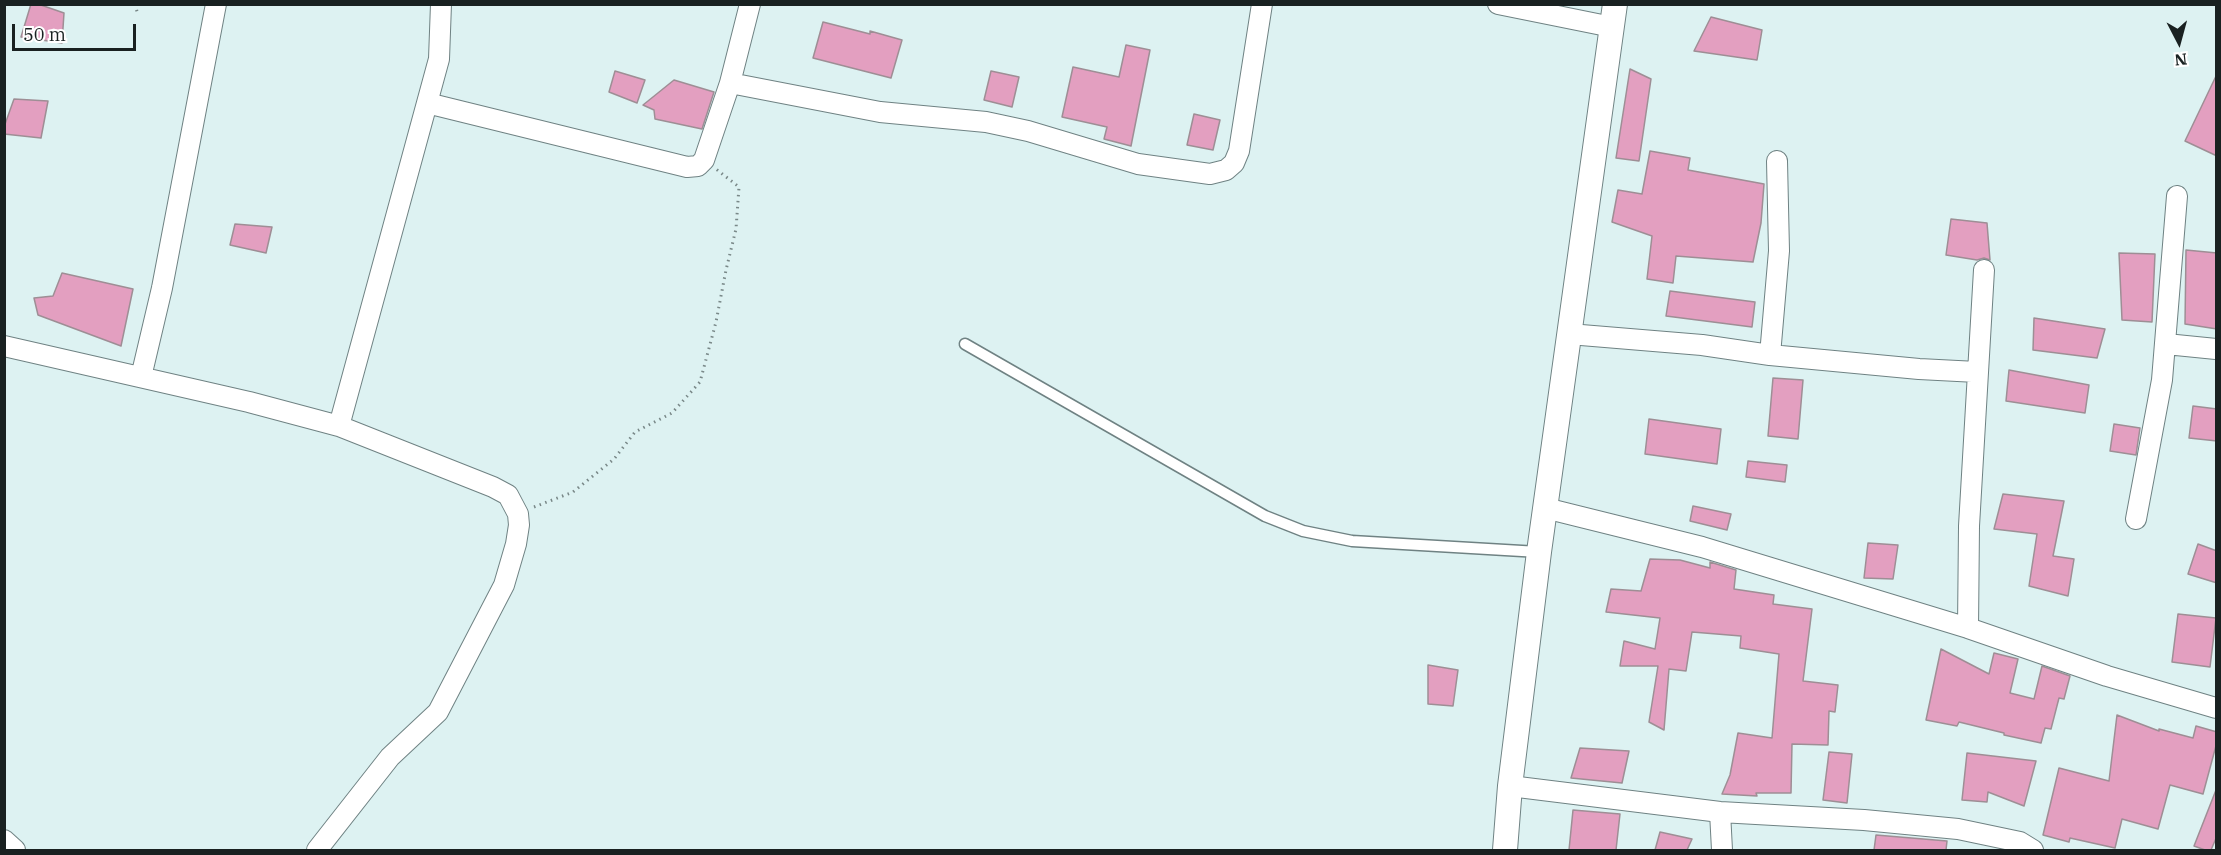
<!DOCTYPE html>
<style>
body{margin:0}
#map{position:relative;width:2221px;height:855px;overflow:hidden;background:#ddf2f2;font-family:"IBM Plex Serif",serif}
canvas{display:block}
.frame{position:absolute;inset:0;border:6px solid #192121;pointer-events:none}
.north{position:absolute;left:2149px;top:12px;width:60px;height:60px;-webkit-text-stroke:4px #fff;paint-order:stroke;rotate:174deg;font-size:16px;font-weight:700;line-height:24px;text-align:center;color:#192121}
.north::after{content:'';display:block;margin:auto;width:21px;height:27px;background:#192121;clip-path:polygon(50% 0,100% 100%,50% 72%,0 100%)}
.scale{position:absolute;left:12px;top:24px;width:124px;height:27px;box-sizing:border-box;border:3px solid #192121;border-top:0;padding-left:8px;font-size:18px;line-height:21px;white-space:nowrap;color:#192121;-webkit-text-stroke:4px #fff;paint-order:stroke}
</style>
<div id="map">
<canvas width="2221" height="855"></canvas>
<div class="frame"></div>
<div class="north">N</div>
<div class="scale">50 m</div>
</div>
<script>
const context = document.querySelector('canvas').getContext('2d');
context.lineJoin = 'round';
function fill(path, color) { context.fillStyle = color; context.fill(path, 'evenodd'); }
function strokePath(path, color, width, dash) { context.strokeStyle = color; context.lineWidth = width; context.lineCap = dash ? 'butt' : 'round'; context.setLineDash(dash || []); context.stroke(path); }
const building = new Path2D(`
 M31,4H38L64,13L62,43L21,37Z
 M1711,17L1762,30L1757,60L1694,51Z
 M823,22L870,34V31L902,40L891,78L813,58Z
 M1126,45L1150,50L1131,146L1104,139L1107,127L1062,117L1073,67L1119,77Z
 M1630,69L1651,79L1639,161L1616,158Z
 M615,71L645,80L637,103L609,92Z
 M991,71L1019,77L1012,107L984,100Z
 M2217,74V156L2185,141Z
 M674,80L714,92L702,129L655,119L654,110L643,105Z
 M14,99L48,101L41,138L4,134V127Z
 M1194,114L1220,120L1213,150L1187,145Z
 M1650,151L1690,158L1688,170L1764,184L1761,223L1753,262L1676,256L1673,283L1647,279L1652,236L1612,222L1618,190L1642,194Z
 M1951,219L1987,223L1990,260L1984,258L1977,260L1946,255Z
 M235,224L272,227L266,253L230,245Z
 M2186,250L2217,253V329L2185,324Z
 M2119,253L2155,254L2152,322L2122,320Z
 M62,273L133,289L121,346L38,315L34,298L53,296Z
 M1670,291L1755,302L1752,327L1666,316Z
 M2034,318L2105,329L2097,358L2033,350Z
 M2009,370L2089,385L2085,413L2006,401Z
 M1773,378L1803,380L1798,439L1768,436Z
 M2193,406L2217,409V441L2189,438Z
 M1649,419L1721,429L1717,464L1645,454Z
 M2114,424L2140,428L2136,455L2110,451Z
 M1748,461L1787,465L1785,482L1746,477Z
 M2003,494L2064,501L2053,556L2074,559L2068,596L2029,586L2037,534L1994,529Z
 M1693,506L1731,514L1727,530L1690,521Z
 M1868,543L1898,545L1893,579L1864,578Z
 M2198,544L2217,551V583L2188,574Z
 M1650,559L1680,560L1710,568V562L1736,570L1734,589L1774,595L1773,604L1812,609L1803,681L1838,685L1835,712L1829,711L1828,745L1792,744L1791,793H1756L1757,796L1722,794L1730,775L1738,733L1772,738L1779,654L1740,648L1741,636L1692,632L1686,671L1669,669L1664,730L1649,722L1658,666H1620L1624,641L1655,649L1660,618L1606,612L1611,589L1641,591Z
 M2178,614L2216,618L2210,667L2172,662Z
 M1941,649L1989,674L1994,653L2018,659L2010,693L2034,699L2042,666L2070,676L2064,699L2059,698L2051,729L2045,728L2041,743L2004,735V733L1959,722L1957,726L1926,720Z
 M1428,665L1458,670L1453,706L1428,704Z
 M2117,715L2159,731V729L2193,738L2196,726L2217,732V742L2203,794L2170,785L2158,829L2122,819L2115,848L2070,838L2069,842L2043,835L2059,768L2109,781Z
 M1580,748L1629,751L1622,783L1571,778Z
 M1829,752L1852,754L1847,803L1823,800Z
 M1967,753L2036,761L2024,806L1988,792L1987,802L1962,800Z
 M2216,790L2217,836L2211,850H2205L2194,846Z
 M1573,810L1620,814L1616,850H1569Z
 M1660,832L1692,839L1687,850H1655Z
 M1876,835L1947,841L1946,850H1874Z`);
fill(building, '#e39fc0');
strokePath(building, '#9e8e95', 1.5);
const service = new Path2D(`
 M965,344L1265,516L1303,531L1352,541L1539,552`);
const minor = new Path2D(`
 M1498,4L1612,27
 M730,83L880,112L986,122L1028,131L1138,164L1210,174L1226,170L1234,163L1239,151L1262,4
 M427,103L687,167L698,166L704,160L730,83L750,4
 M1569,334L1702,345L1770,355L1919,369L1977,372
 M2166,344L2216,349
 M4,346L249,402L339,426L493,487L508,495L518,514L519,525L516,544L504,585L438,712L390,757L317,850
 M1770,355L1779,251L1777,161
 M141,377L162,288L216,4
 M339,426L439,59L441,4
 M1545,508L1702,547L1968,628L2107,676L2216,708
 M2136,519L2162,380L2177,196
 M1968,628L1969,526L1984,270
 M1510,786L1720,812L1864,820L1958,829L2020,842L2033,850
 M1720,812L1722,850
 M4,840L15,850`);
const tertiary = new Path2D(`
 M1505,850L1510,786L1539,552L1615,4`);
strokePath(service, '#6f8283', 13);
strokePath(minor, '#6f8283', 22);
strokePath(tertiary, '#6f8283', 26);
strokePath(new Path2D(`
 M135,4L138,15
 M534,507L573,492L614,459L635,432L672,413L700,382L716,322L726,270L736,229L739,187L716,169`), '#798888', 3, [1.5, 4.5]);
strokePath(service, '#fff', 10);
strokePath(minor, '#fff', 20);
strokePath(tertiary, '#fff', 24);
</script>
